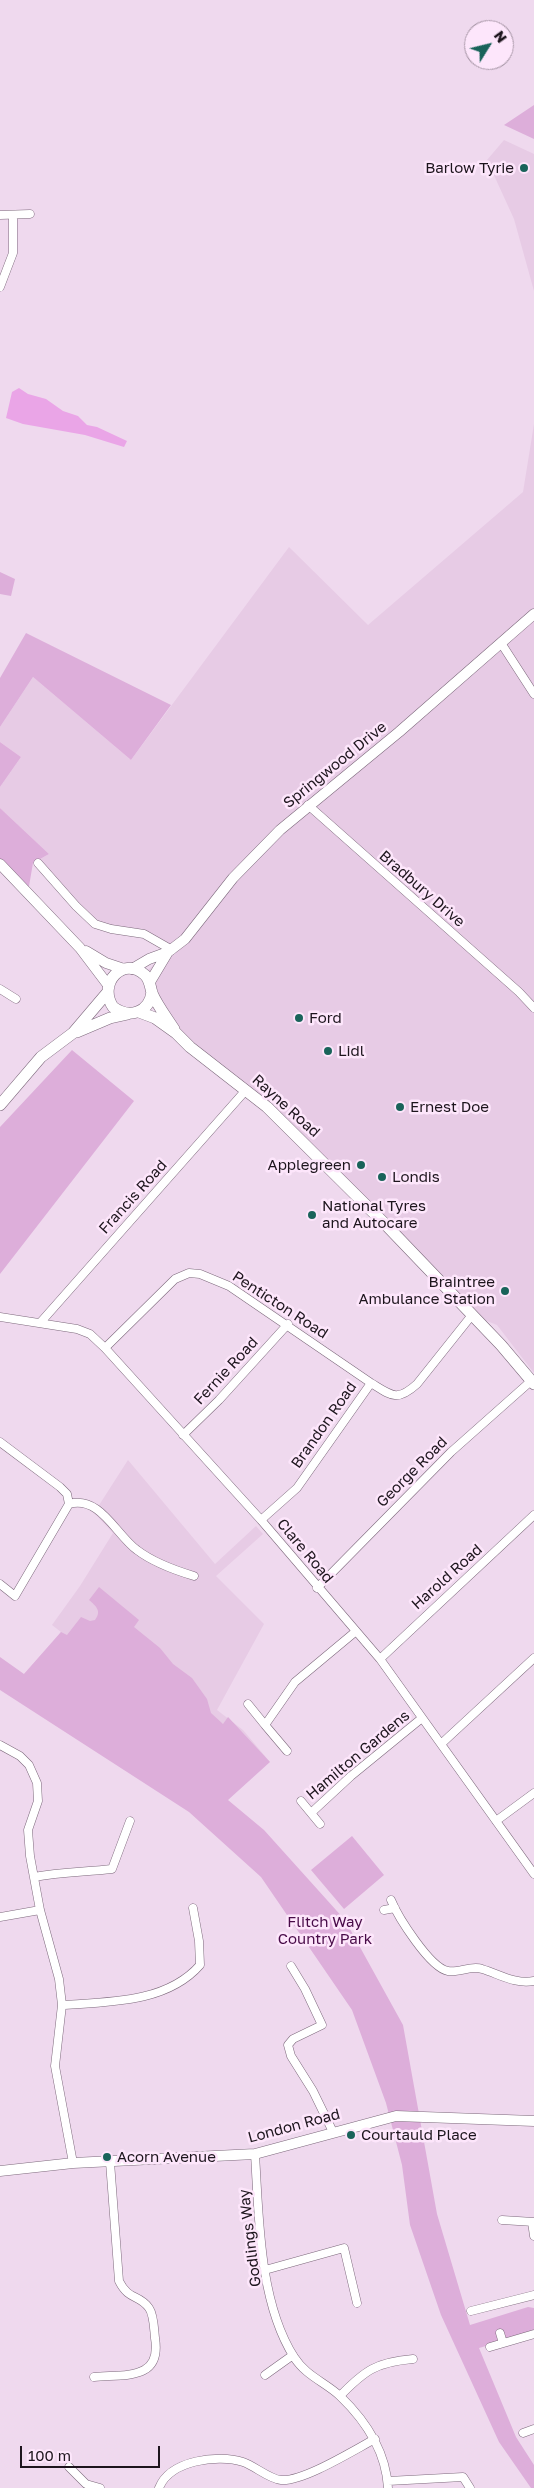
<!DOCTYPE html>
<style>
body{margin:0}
#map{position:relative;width:534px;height:2488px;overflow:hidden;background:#efd9ee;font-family:"Golos Text",sans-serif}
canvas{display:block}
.north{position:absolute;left:464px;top:20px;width:50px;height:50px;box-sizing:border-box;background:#fde6fb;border:1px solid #a392a2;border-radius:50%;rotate:54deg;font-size:14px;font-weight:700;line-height:20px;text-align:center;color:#1d151d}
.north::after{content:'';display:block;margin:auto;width:18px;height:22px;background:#19635a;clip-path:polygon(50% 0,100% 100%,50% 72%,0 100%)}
.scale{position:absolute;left:20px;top:2446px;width:140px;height:22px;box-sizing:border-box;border:2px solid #1d151d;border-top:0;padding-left:6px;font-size:15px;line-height:18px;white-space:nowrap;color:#1d151d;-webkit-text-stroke:4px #fde6fb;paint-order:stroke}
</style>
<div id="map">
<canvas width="534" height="2488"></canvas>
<div class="north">N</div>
<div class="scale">100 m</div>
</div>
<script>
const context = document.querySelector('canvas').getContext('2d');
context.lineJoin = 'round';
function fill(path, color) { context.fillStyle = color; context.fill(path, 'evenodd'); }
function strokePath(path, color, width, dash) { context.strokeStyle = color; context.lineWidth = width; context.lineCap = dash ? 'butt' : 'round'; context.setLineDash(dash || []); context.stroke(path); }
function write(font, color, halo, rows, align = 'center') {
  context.font = font + ' "Golos Text",sans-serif'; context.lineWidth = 5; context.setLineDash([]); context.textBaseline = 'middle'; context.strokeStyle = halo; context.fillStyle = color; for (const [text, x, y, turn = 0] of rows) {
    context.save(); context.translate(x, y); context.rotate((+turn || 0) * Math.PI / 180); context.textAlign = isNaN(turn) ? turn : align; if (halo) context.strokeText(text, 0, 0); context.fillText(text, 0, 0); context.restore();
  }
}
fill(new Path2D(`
 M504,140L534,154V291L514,219L487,160Z
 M534,424V1373L497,1325L472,1315L314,1151L190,1047L143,974L171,950L144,934L95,924L52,878L33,863L49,854L0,808V787L21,757L0,742V727L33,677L131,760L289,547L368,625L523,492Z
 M128,1460L215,1564L256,1526L263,1534L216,1576L264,1624L217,1710L243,1730L270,1762L24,1674L61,1632L52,1625L80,1586L113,1533L94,1513Z`), '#e7cbe5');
fill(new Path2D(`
 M534,105V139L504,125Z
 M0,572L15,579L11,596L0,594Z
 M26,633L171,705L131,760L33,677L0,727V678Z
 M0,742L21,757L0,787Z
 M0,808L49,854L33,863L28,892L0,867Z
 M72,1050L134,1101L0,1274V1127Z
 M99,1587L139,1620L134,1627L160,1648L173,1664L192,1678L207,1699L211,1713L223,1724L228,1717L229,1718L270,1762L228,1800L264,1830L345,1920L403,2025L437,2214L470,2325L528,2307L534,2308V2329L531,2333L479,2348L516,2437L534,2465V2488H531L499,2442L441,2315L410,2225L402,2165L386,2103L352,2010L261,1877L189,1812L0,1690V1657L24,1674L61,1632L67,1635L81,1617L90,1621L95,1620C102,1611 96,1606 89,1600Z
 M352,1836L384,1875L344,1909L311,1870Z`), '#ddaeda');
fill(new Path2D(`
 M19,388L28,394L46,399L63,411L78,416L87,425L97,427L127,441L124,447L85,435L23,424L6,418L12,392Z`), '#eaa5e7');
const minor = new Path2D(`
 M0,215L30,214
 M0,287L13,253V215
 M501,643L534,694
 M308,805L519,992L534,1008
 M38,863L76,906L95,924L111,929L144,934L172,950
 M0,989L16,999
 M0,1317L77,1329L90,1334L105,1348L261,1520L380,1659L534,1874
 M40,1323L246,1090
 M105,1348L175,1279L189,1273L200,1274L229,1286L371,1383
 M183,1435L219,1400L288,1324
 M0,1442L60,1487L67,1494L69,1504L15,1596L0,1584
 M69,1504C100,1495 116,1535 137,1550C154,1563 174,1570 194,1576
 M261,1520L297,1488L371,1383C392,1396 397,1402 417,1384L472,1315
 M317,1588L451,1452L531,1381
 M380,1659L534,1515
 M248,1704L265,1725L295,1682L355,1632
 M265,1725L287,1751
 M441,1744L534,1658
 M0,1745L20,1756L29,1765L37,1783L38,1801L28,1830L30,1856L40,1910L59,1979L62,2005L55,2066L73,2163
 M301,1801L320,1824
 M311,1813L351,1776L422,1718
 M496,1821L534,1793
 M34,1877C61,1872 86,1872 112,1869L130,1821
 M391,1900C398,1917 430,1968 448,1971C459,1973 472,1965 482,1969C499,1974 516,1985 534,1981
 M384,1910L395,1908
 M0,1917L40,1910
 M291,1966L305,1989L322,2025L293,2039L288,2045L291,2056L313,2091L333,2132
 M62,2005C108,2002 167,2003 200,1965L199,1941L193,1908
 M255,2154C259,2218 259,2302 294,2357C306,2376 325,2382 340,2396C366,2421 386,2452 388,2488
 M502,2220L534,2222
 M532,2222L534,2236
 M265,2270L344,2248L357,2303
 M471,2311L534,2295
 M500,2333L503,2343
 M490,2347L534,2334
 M265,2375L293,2355
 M94,2377C124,2374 162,2381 155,2338C154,2329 154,2315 149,2308C139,2294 129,2301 119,2281L110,2162
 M340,2396C365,2370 377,2362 413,2359
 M523,2433L534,2429
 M69,2467L86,2484L100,2488
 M388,2481L463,2477L470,2488
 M159,2488C170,2460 218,2454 243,2462C255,2466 269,2479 281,2480C303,2482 354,2450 375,2439`);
const tertiary = new Path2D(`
 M0,864L80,948L108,985
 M86,951L106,963L124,969
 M132,969L149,959L168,952L185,939L233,878L280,830L399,732L534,614
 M150,982L168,952
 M0,2171L73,2163L255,2154L396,2116L534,2121`);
const secondary = new Path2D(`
 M152,992C149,1013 129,1019 113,1007C97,983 124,955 145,975C150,980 150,986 152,993C157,1005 167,1018 174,1029
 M139,1012L155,1018L176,1033L190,1047L267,1107L387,1226L501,1345L534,1384
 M77,1032L110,1018L128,1014
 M0,1105L41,1057L73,1033L107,993`);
strokePath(minor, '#7d697c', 9);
strokePath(tertiary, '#7d697c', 11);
strokePath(secondary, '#7d697c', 12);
strokePath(minor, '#fff', 8);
strokePath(tertiary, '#fff', 10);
strokePath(secondary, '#fff', 11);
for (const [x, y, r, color] of [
 [524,168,5,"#19635a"],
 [299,1018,5,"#19635a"],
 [328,1051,5,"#19635a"],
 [400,1107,5,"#19635a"],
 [361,1165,5,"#19635a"],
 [382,1177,5,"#19635a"],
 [312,1215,5,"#19635a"],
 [505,1291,5,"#19635a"],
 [351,2135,5,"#19635a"],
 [107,2157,5,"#19635a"]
]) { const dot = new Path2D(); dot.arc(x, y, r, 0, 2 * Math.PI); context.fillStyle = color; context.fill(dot); strokePath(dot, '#fde6fb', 2); }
write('15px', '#1d151d', '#fde6fb', [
 ["Barlow Tyrie",514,168,"right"],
 ["Ford",309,1018],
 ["Lidl",338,1051],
 ["Ernest Doe",410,1107],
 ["Applegreen",351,1165,"right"],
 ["Londis",392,1177],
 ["National Tyres",322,1206],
 ["and Autocare",322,1223],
 ["Braintree",495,1282,"right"],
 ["Ambulance Station",495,1299,"right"],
 ["Courtauld Place",361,2135],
 ["Acorn Avenue",117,2157]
], 'left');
write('15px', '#1d151d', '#fde6fb', [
 ["Springwood Drive",335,765,-39],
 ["Bradbury Drive",422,889,41],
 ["Rayne Road",286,1106,42],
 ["Francis Road",133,1197,-48],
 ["Penticton Road",280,1305,33],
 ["Fernie Road",226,1371,-47],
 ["Brandon Road",324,1425,-55],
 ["George Road",412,1472,-45],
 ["Clare Road",305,1551,50],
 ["Harold Road",447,1577,-42],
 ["Hamilton Gardens",358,1755,-40],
 ["London Road",294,2126,-15],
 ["Godlings Way",250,2238,-97]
]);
write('15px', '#480b48', '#fde6fb', [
 ["Flitch Way",325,1922],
 ["Country Park",325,1939]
]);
</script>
